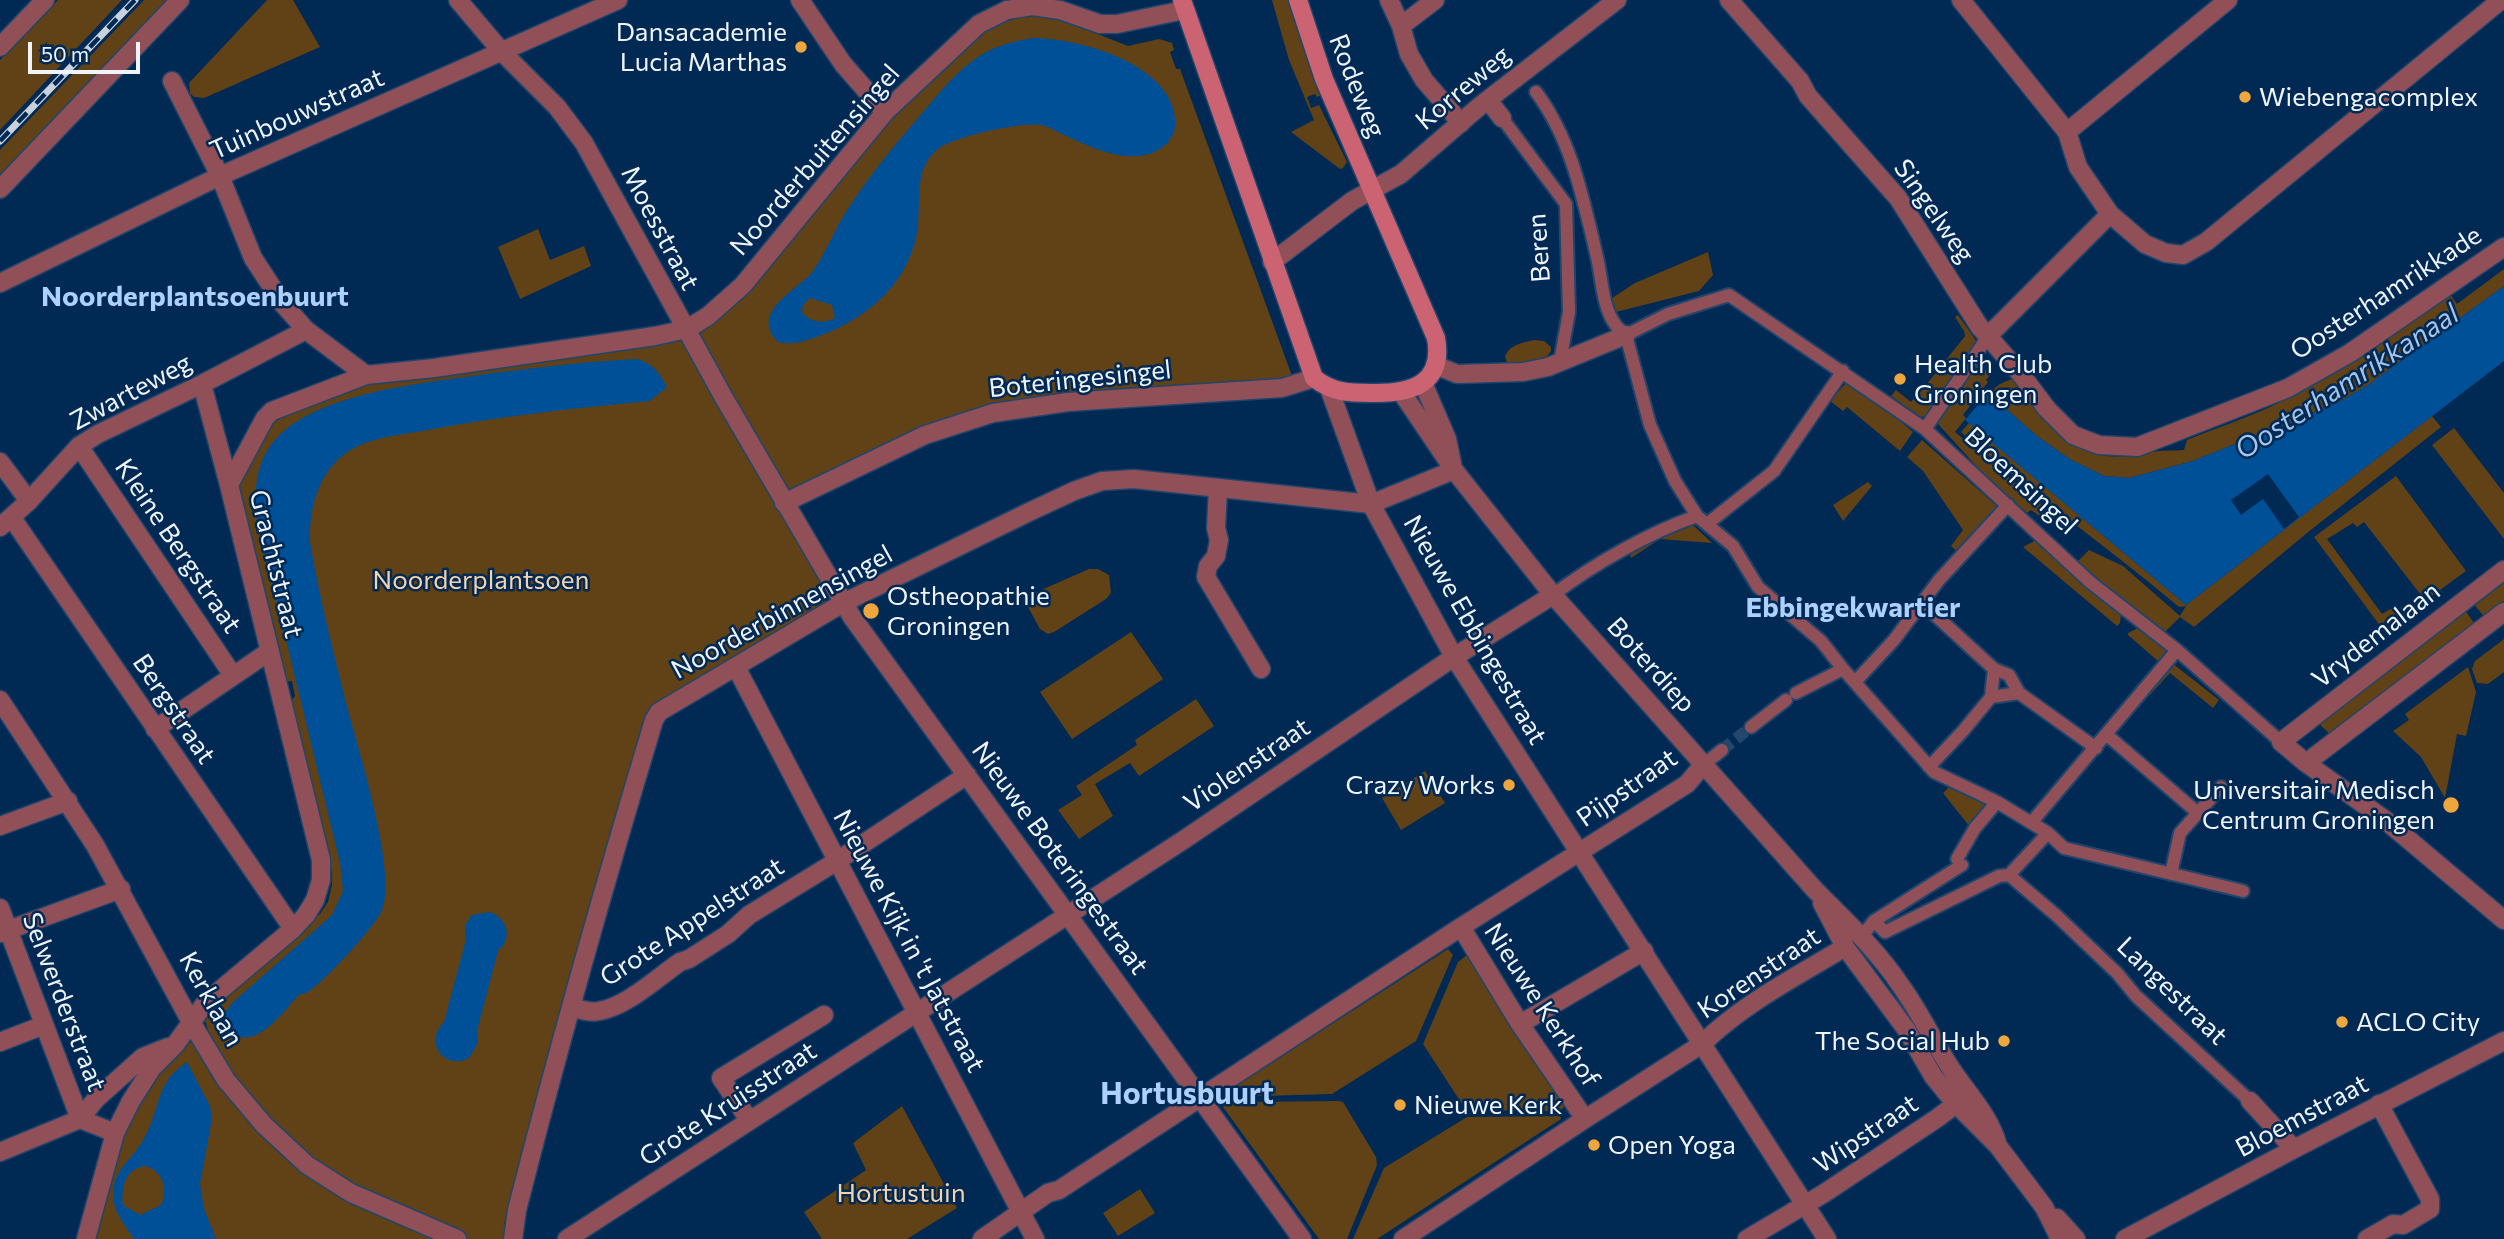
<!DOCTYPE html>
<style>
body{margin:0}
#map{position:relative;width:2504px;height:1239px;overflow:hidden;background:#002954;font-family:Commissioner,sans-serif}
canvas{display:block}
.scale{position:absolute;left:28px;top:42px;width:112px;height:32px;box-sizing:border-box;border:4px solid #eff4f9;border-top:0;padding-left:9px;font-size:21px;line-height:24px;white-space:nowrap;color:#eff4f9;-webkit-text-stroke:5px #002954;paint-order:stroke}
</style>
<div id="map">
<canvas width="2504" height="1239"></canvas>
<div class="scale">50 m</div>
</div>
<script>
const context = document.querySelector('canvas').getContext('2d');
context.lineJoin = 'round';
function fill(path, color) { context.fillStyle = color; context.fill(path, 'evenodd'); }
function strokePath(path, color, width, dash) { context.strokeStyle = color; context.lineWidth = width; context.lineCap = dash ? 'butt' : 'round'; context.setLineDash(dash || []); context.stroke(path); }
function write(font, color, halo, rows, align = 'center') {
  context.font = font + ' Commissioner,sans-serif'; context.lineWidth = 5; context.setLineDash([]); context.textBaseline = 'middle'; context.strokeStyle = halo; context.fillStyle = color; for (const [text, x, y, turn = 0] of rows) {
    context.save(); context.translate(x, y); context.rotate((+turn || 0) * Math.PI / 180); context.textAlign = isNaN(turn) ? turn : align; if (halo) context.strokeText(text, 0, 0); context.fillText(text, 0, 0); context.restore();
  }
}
fill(new Path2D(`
 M58,0H122L0,130V60Z
 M144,0H173L0,180V150Z
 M267,0H293L320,47L204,98L194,97L190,93L189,83Z
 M1272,0H1294L1325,94L1317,97L1315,94L1307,97L1311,108L1319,105L1347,162L1343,168L1340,169L1291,132L1314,120L1289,60Z
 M1032,14L1055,17L1128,46L1159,39L1172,43L1174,50L1170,52L1176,69H1180L1292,376L1272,383L1050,397L797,490L771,495L826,593V605L657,702L647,715L626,780L504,1224L509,1225L507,1239H93L122,1138L133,1115L155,1078L174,1053L208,1030L204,1017L211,1018V1013L206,1012L320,914L328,902L332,885V873L289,703L295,696L292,681L285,682L237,495L238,485L270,421L351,385L672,340L679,341L713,323L891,117L973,39L1000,23Z
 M538,229L550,260L584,246L591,266L520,299L498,247Z
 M1708,252L1713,275L1699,291L1616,312L1612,298L1635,283Z
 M2504,269V286L2368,385L2339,402L2193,461L2129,478L2104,476L2071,460L2038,437L1988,393L2000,384L2014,378C2039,410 2064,450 2108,456C2123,458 2137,454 2151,452C2162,450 2174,451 2184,450L2187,440C2215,428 2245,419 2272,406C2337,376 2392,337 2450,294L2457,304Z
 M1958,315L1977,342L1957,374L1945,365L1948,361L1946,360L1965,336L1964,331L1955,317Z
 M1534,340L1544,341L1551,347V351L1543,361L1508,366L1505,356C1511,344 1522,343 1534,340Z
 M1978,364L1991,374L1986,380L1988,382L1963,415L1966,418L1955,432L2047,509L2041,517L2031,510L2027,513L1979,469L1938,424L1964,380Z
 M1941,367L1955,378L1927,416L1921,417L1891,396L1896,390L1911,402Z
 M1846,383L1885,408L1913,432L1900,451L1847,407L1843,411L1830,401Z
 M2432,416L2441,427L2307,533L2194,627L2180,617L2164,633L2094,578L2077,562L2089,550L2123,566L2180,616L2186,606L2179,607C2108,547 2031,494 1961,432L1969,423L2186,605Z
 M2454,428L2504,493V539L2432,445Z
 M1922,440L1999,508L1960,554L1951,546L1963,530L1923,471L1907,457Z
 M2396,476L2466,571L2384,631L2314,537ZM2364,522L2421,595L2407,606L2405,604L2400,608L2403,613L2398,616L2392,608L2382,614L2327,539L2353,523L2357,527Z
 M1868,482L1872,486L1843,521L1833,505Z
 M1693,525L1712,543L1660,539L1631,558L1629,553L1665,533Z
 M2036,540L2094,594L2121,614L2120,623L2117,626L2023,547Z
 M1089,569H1098L1109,575L1111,593L1106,599L1054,632L1048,634L1040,629L1028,607L1032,594Z
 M2504,577V607L2487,620L2472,602Z
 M2464,609L2477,627L2333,737L2317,722Z
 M2140,627L2165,647V659L2140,686L2159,662L2128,635V633Z
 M1131,632L1163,679L1072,739L1040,692Z
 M2504,639V672L2488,684L2477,683L2472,669L2475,661Z
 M2172,663L2219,700L2213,708L2170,673L2150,695L2148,692Z
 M2468,667L2476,692L2466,736L2457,734L2445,798L2421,757L2393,731L2409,720L2405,714Z
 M1196,699L1214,726L1139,776L1130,763L1095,784L1113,816L1079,839L1058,810L1082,795L1076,786L1137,745L1135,740Z
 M1425,771L1445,803L1401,830L1382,798Z
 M1950,786L1991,805L1970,827L1943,793Z
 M1448,949L1453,955L1416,1041L1332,1094L1228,1097L1238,1090L1236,1086Z
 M1467,955L1565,1106L1560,1111L1466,1110L1423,1044L1458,962Z
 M1339,1101L1343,1102L1376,1157L1377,1165L1347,1239H1319L1223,1107L1227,1103L1242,1102Z
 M902,1106L957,1208L907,1239H822L804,1212L866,1170L853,1143Z
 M1560,1116L1561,1119L1377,1239H1353L1384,1168L1467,1117Z
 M1140,1189L1155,1213L1118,1236L1103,1213Z`), '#614216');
fill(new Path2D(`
 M1033,38C1079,38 1170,64 1175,118C1177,131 1171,142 1160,149C1131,167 1092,148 1064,135C1057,132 1048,126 1040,125C1021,122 953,137 938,149C912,169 922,205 917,233C908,280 875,311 834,330C817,337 796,347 778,342C748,311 800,289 813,271C825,254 833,233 844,215C866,180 891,149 918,118C936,97 955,72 978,57C994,46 1014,41 1033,38ZM810,298L832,305L835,318C823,324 810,323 802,312L803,305Z
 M2504,286V361L2186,605L1965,420L1988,393L2038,437L2071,460L2104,476L2129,478L2193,461L2339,402L2368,385Z
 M637,359C653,364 659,372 667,387L650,401C576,408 502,416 428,430C401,435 365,437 342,456C317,477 309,511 310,542C319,596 333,650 346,703C357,745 398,873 382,910C375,927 324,982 308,992C300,996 305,991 298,996C293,1000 289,1007 284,1012C266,1031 246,1050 223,1027V1016L232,1003L332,915L343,891L340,863L256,516C255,488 255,464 274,441C314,394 415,384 473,376C528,368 581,362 637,359Z
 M490,912C508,919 513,938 498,951L477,1031L478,1043L469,1058C444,1071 423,1042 444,1022L465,943V925L472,915Z
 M187,1062L210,1106L212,1119L200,1184L204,1209L216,1239H134C126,1227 113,1211 113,1196C112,1170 132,1160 143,1140C161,1110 154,1083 187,1062ZM146,1166C163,1172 168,1189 161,1205L140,1215L123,1205C121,1187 125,1168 146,1166Z`), '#005097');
fill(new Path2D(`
 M2268,474L2299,517L2284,529L2263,499L2241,515L2231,500Z`), '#002954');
strokePath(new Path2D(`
 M1722,750L1751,727`), '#24476d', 12, [12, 6]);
const pedestrian = new Path2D(`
 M1536,92C1572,140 1583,199 1597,257C1602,278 1602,306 1615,324C1617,328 1622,331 1626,335L1650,425L1675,481L1697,516L1733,546L1758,587L1821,641L1843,669L1934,772L1997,802L1975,828L1957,859
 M1502,118L1566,204L1569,312L1560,362
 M1626,335L1668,314L1729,295L1925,429L2090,582L2177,650L2281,742
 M1925,429L1989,335
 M1707,524L1774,471L1843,371
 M1553,595C1592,565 1650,532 1697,516
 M1922,603L1994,669L2009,675L2019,693L2096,748
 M1855,682L1894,640L1939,580L2008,505
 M1796,693L1843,669
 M1991,697L2019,693
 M1751,727L1786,700
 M2107,735L2198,813
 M1703,765L1722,750
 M1929,767L1963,731L1991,697L1994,669
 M1997,802L2048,833L2064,848L2243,891
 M2031,823L2177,650
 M2171,874L2180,833L2221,787
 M2009,875L2057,916L2117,973L2136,996L2250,1101
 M2009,875L2048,833
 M1874,921L1885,932L1999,876L2009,875
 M1862,936L1874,921L1962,865`);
const minor = new Path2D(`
 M458,0L502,52L557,107L584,143L724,398L852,617L1302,1239
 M800,0L843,64L885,112
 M1389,0L1401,26L1409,54L1424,80L1461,123
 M1729,0L1800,81L1808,96L1898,198L1979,326L2020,373L2047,409L2073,435L2099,445L2137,447L2288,388L2350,353L2504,247
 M1961,0L2067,132L2078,167L2110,214L2145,244L2166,253L2183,255L2206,242L2501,0
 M1401,26L1435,0
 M0,47L45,0
 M172,81L220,176L253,258L283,304L306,330L366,375
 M1488,100L1502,118
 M2067,132L2228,0
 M0,189L180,0
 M0,283L220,176L618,0
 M1989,335L2110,214
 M1435,365L1457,374L1523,372L1548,367L1626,335
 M202,384L229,485
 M79,446L232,674
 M0,462L29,501
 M1218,488L1216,528L1219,540L1216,556L1208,566L1206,577L1261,669
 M784,503L925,435L993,413L1068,402L1282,388L1314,378
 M12,518L293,929
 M0,527L29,501L79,446L98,434L202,384L306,330
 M736,667L1035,1239
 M0,700L95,845L191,1022L226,1080L264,1125L307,1165L351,1193L457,1239
 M155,729L270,651
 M0,826L68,801
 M0,908L80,1119L115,1133
 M1461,927L1687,784L1703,765
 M0,933L121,889
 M572,1007C581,1010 590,1013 599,1011C626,1007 657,978 680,962L689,959L728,934L749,915L837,861L967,775
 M1520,1024L1644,951
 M0,1042L44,1025
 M2250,1101L2294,1149
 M1585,1119L1702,1044C1744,1003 1796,977 1845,947
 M749,1120L721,1078L824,1015
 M0,1152L80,1119L96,1099L143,1057L168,1047
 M86,1239L115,1133L131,1101L152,1068L175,1045L206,1002L293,929L306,915L315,900L321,880V860L229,485L265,418L272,411L366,375L434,368L655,336L687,329L708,316L743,285L885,112L979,24L1007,10L1032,6L1060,10L1100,24H1117L1184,10
 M513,1239L517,1210C559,1045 605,882 654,720L659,712L843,603L1029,512L1074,491L1102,481L1134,479L1371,504L1454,470
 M567,1239L1182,841L1454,657L1553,595
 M982,1239L1048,1193L1059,1190L1461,927L1520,1024L1585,1119L1403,1239
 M1747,1239L1823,1194L1936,1119L1967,1096
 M2125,1239L2294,1149L2504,1041
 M2367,1239L2393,1224L2403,1225L2430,1209V1199L2379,1104`);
const tertiary = new Path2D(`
 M1272,262L1352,201L1401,174L1481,105L1617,0
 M1423,383L1447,439L1452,463
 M1329,388L1371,504L1454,657L1827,1239
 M1402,393L1454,470L1553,595L1815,890C1846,921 1877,950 1901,986C1919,1011 1932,1038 1948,1064C1965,1091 1990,1115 1998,1146
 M2504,570L2281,742L2306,763L2384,819L2504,920
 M2306,763L2504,612
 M1822,903L1845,947L1906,1029L1933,1076L1955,1103L1998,1146L2044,1207L2060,1239
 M2057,1218L2076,1239`);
const secondary = new Path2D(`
 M1182,0L1314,378C1334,394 1352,393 1376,393C1413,393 1444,383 1436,338L1324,79L1298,0`);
strokePath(pedestrian, '#21456b', 16);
strokePath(minor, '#21456b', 21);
strokePath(tertiary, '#21456b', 21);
strokePath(secondary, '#21456b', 21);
strokePath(pedestrian, '#915058', 12);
strokePath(minor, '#915058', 18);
strokePath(tertiary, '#915058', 18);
strokePath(secondary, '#cb6372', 18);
const rail = new Path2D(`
 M0,141L135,0`);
strokePath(rail, '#c7d2dd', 7);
strokePath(rail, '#002954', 4.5, [13]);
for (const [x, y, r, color] of [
 [801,47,7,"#efa73d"],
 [2245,97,7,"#efa73d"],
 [1900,379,7,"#efa73d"],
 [871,611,9,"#efa73d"],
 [1509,785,7,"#efa73d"],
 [2451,805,9,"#efa73d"],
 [2342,1022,7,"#efa73d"],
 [2004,1041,7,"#efa73d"],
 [1400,1105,7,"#efa73d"],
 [1594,1145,7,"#efa73d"]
]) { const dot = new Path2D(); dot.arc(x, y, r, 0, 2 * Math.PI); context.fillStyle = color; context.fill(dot); strokePath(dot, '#002954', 2.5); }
write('26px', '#eff4f9', '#002954', [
 ["Dansacademie",787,32,"right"],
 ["Lucia Marthas",787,62,"right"],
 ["Wiebengacomplex",2259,97],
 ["Health Club",1914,364],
 ["Groningen",1914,394],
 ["Ostheopathie",887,596],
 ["Groningen",887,626],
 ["Crazy Works",1495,785,"right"],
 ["Universitair Medisch",2435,790,"right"],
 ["Centrum Groningen",2435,820,"right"],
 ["ACLO City",2356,1022],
 ["The Social Hub",1990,1041,"right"],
 ["Nieuwe Kerk",1414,1105],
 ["Open Yoga",1608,1145]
], 'left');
write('26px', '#eff4f9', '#002954', [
 ["Rodeweg",1357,86,68],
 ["Korreweg",1463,88,-40],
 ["Tuinbouwstraat",297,114,-24],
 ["Noorderbuitensingel",815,160,-49],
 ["Singelweg",1934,211,55],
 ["Moesstraat",660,228,62],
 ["Beren",1539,248,-94],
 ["Oosterhamrikkade",2386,293,-33],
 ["Boteringesingel",1080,379,-6],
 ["Zwarteweg",131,392,-28],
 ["Bloemsingel",2021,481,43],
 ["Kleine Bergstraat",178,546,56],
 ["Grachtstraat",276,564,76],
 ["Noorderbinnensingel",782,612,-29],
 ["Nieuwe Ebbingestraat",1475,630,60],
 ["Vrydemalaan",2376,635,-38],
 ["Boterdiep",1651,665,48],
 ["Bergstraat",174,709,56],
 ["Violenstraat",1247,765,-34],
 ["Pijpstraat",1627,788,-35],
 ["Nieuwe Boteringestraat",1060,858,54],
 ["Grote Appelstraat",692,922,-33],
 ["Nieuwe Kijk in 't Jatstraat",909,941,62],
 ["Korenstraat",1759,973,-34],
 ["Langestraat",2172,991,44],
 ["Kerklaan",211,999,61],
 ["Selwerderstraat",64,1002,69],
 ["Nieuwe Kerkhof",1542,1005,57],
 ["Grote Kruisstraat",728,1104,-33],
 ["Bloemstraat",2302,1116,-28],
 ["Wipstraat",1866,1134,-34]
]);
write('26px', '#f4d3aa', '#002954', [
 ["Noorderplantsoen",481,580],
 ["Hortustuin",901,1193]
]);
write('bold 28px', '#add1fc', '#002954', [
 ["Noorderplantsoenbuurt",195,297],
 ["Ebbingekwartier",1853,608]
]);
write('italic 28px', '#a3c4eb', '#002954', [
 ["Oosterhamrikkanaal",2347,382,-33]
]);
write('bold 30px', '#add1fc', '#002954', [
 ["Hortusbuurt",1187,1094]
]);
</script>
